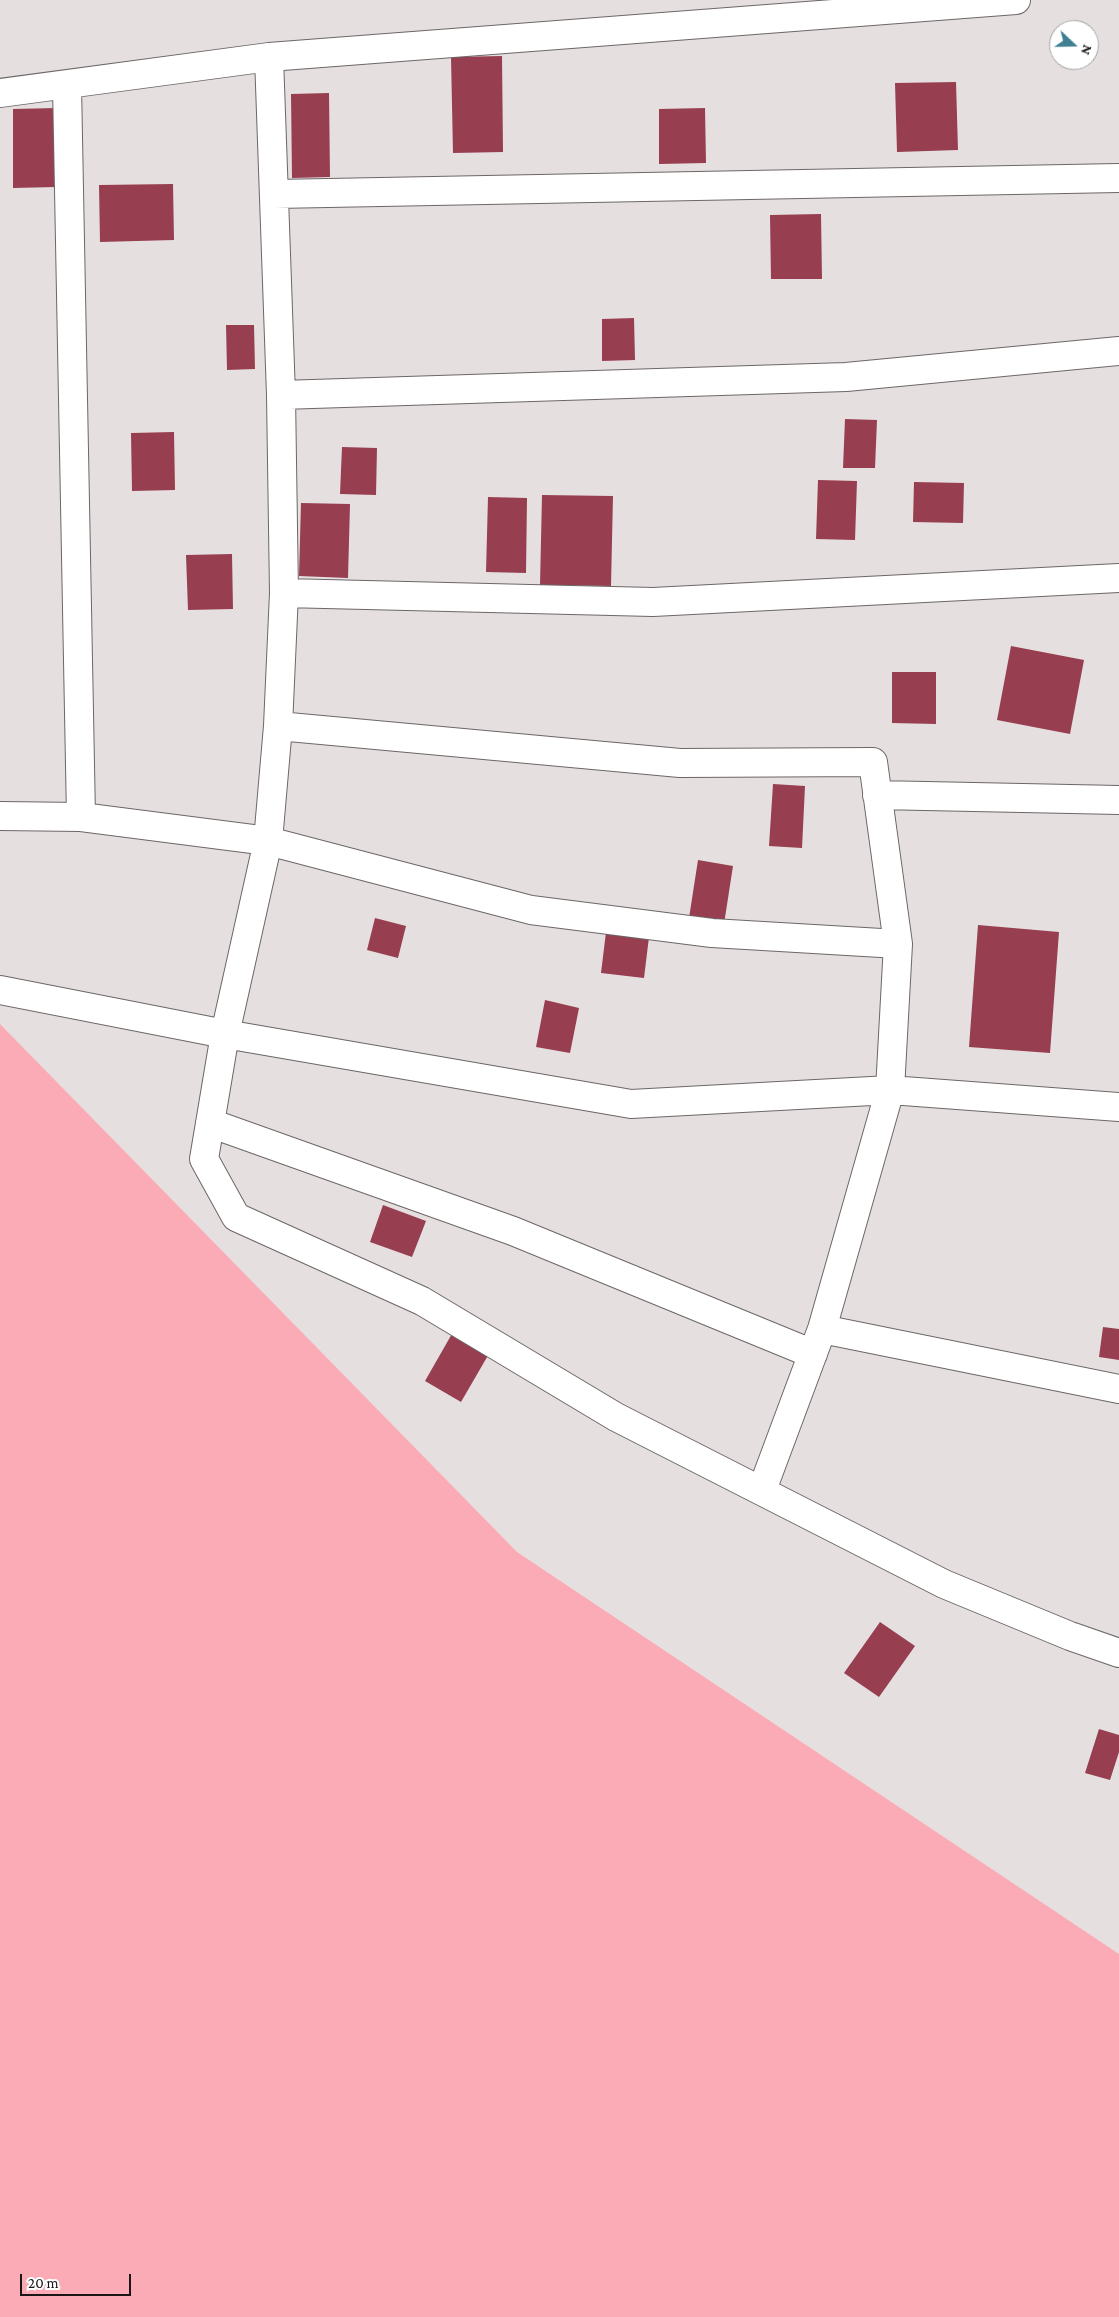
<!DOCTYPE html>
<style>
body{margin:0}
#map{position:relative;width:1119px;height:2317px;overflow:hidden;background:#e6dfdf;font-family:"Crimson Pro",serif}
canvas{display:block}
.north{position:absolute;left:1049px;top:20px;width:50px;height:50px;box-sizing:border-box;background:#fff;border:1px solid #a3a2a2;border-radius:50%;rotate:111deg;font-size:14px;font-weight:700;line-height:20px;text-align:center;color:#191617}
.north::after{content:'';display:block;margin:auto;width:18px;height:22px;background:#408093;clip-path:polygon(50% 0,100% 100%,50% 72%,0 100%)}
.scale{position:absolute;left:20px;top:2274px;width:111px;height:22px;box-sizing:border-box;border:2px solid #191617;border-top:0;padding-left:6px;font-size:15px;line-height:18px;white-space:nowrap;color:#191617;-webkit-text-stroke:4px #fff;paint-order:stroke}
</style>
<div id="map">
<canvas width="1119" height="2317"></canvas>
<div class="north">N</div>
<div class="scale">20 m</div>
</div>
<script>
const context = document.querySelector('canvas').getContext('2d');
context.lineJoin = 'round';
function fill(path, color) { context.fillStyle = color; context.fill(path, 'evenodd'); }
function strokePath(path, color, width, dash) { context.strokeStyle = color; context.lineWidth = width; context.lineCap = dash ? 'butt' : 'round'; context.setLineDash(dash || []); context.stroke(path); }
fill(new Path2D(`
 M0,1024L517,1552L1119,1954V2317H0Z`), '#fbabb6');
fill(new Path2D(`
 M502,56L503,152L453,153L451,57Z
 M956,82L958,150L897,152L895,83Z
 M329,93L330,177L292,178L291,94Z
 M56,108V187L13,188V109Z
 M705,108L706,163L659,164V109Z
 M173,184L174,240L100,242L99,185Z
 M821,214L822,279H771L770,215Z
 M634,318L635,360L602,361V319Z
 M226,325H254L255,369L227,370Z
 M845,419L877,420L875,468H843Z
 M174,432L175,490L132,491L131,433Z
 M342,447L377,448L376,495L340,494Z
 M818,480L857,481L855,540L816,539Z
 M914,482L964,483L963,523L913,522Z
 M542,495L613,496L611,586L540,585Z
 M488,497L527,498L526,573L486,572Z
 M301,503L350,504L348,578L299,576Z
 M232,554L233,609L188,610L186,555Z
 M1011,646L1084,660L1070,734L997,720Z
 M892,672H936V724L892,723Z
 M773,784L805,786L802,848L769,846Z
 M698,860L733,866L724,924L689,918Z
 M375,918L406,926L398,958L367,950Z
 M978,925L1059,932L1050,1053L969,1047Z
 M606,932L649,937L644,978L601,973Z
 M545,1000L579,1008L570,1053L536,1047Z
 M383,1205L426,1221L412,1257L370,1242Z
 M1103,1327L1119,1329V1360L1099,1357Z
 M453,1332L490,1352L461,1402L425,1381Z
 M880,1622L915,1646L879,1697L844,1673Z
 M1099,1729L1119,1735V1752L1110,1780L1085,1773Z`), '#973e50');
const street = new Path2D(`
 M269,57L281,395L284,593L278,726L268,841L225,1034L204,1159L236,1217L422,1301L616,1417L944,1584L1070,1636L1119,1653
 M67,85L81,817
 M0,93L269,57L1016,0
 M275,194L1119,178
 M281,395L846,377L1119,351
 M284,593L653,602L1119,578
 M278,726L680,763L873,762L898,944L890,1090L822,1329L762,1490
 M877,795L1119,800
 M0,816L81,817L268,841L531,910L712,933L898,944
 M0,990L225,1034L631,1104L890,1090L1119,1107
 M210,1123L513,1231L813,1354
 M822,1329L1119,1389`);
strokePath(street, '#6d6667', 30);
strokePath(street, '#fff', 28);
</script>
